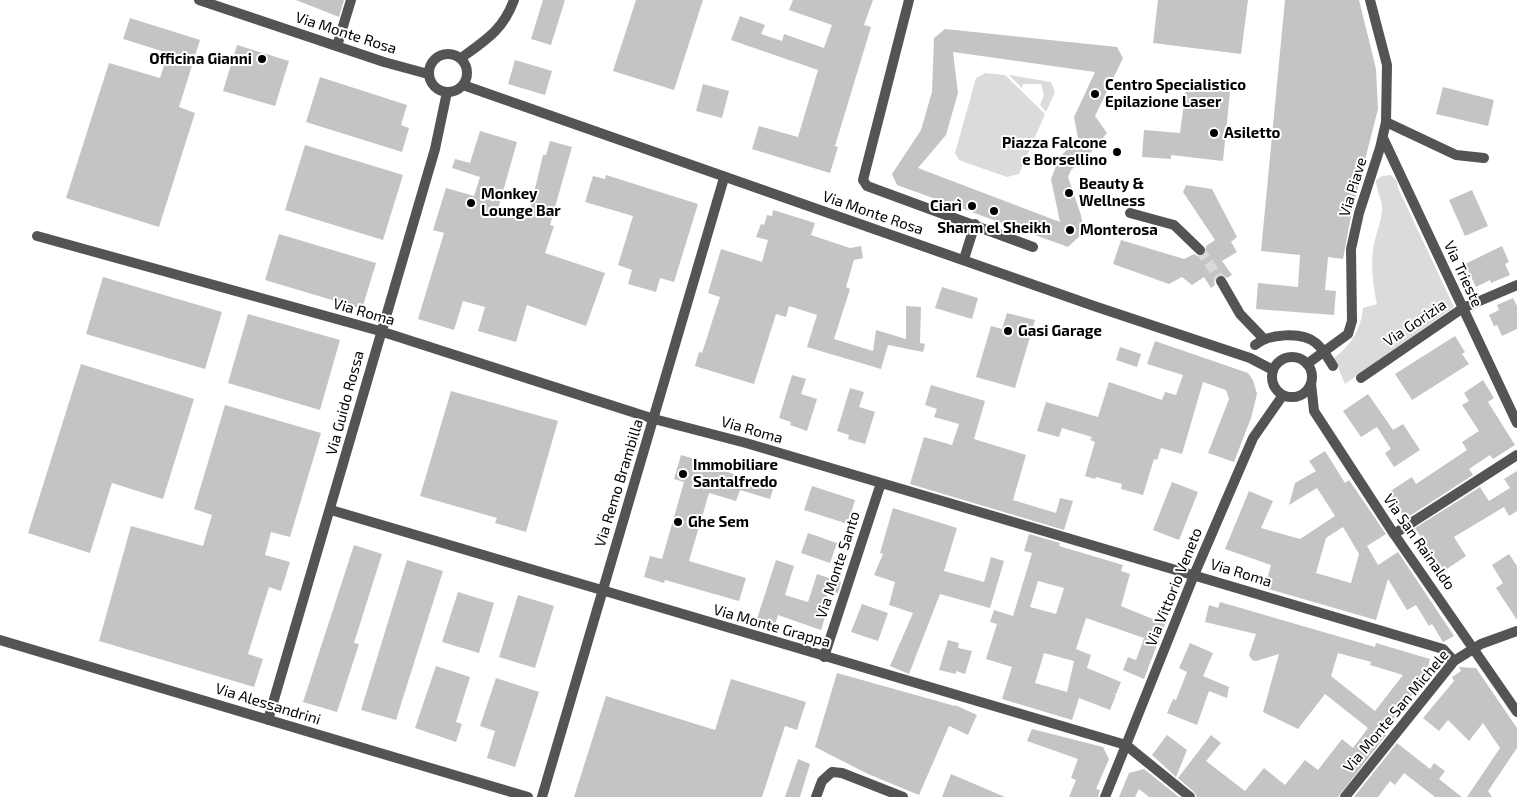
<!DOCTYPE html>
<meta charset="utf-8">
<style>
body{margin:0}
canvas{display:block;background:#fff}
</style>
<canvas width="1517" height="797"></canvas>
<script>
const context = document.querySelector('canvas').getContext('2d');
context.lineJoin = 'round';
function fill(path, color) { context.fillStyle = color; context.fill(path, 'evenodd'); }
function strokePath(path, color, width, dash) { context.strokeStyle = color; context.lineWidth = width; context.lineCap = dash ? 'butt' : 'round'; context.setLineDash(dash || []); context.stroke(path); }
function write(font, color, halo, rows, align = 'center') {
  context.font = font + ' "Exo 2",sans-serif'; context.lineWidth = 4; context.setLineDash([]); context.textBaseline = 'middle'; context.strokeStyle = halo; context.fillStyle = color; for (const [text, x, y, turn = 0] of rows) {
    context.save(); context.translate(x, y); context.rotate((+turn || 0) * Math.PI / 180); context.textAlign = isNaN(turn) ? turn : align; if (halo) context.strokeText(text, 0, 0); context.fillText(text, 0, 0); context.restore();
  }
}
fill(new Path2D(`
 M985,73L1005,75L1045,114L1019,174L1007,177L964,162L959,160L955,153L976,78Z
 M1009,75L1051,82L1055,92L1046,112L1040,105L1044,95L1041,84H1023L1022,88Z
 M1391,175L1397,181L1398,188L1454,307L1345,384L1334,358C1351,345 1361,330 1363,308L1377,304C1373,286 1371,267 1373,249C1375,236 1381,224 1382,210C1383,201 1376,191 1376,180L1382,176Z`), '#dbdbdb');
fill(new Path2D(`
 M296,0H344L339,17Z
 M543,0H565L551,45L531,39Z
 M636,0H703L674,90L613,71Z
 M793,0H873L864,25L871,27L835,146L838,147L830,173L752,149L759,126L798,137L818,70L731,40L740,16L765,25L761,34L782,41L784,34L824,48L832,25L789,10Z
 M1158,0H1248L1241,54L1153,43Z
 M1285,0H1359L1376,69L1378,109L1352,211L1343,259L1328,257L1325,290L1336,291L1334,315L1256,309L1258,283L1298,287L1300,255L1261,251Z
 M130,18L200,40L179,107L195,113L159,227L66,198L109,63L160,78L168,53L123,39Z
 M945,29L1117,47L1123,58L1095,116L1107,133L1092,151L1071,170L1068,177L1081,215L1084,232L1068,247L897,185L892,174L921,130L932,92L934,38ZM953,52L1095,72L1074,117L1078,138L1059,158L1051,179L1060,222L918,168L946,135L958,93Z
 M237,45L289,61L275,106L223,91Z
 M515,60L552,71L545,95L508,84Z
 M320,77L407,105L401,125L409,128L402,152L306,122Z
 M703,84L729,91L722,118L696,111Z
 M1443,87L1494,100L1488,126L1436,114Z
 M1186,88L1230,92L1223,161L1171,155V159L1142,157L1144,130L1180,133Z
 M480,131L517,142L498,209L528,218L543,155H546L550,141L572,147L550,225L554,226L545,253L605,273L586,326L527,305L516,342L478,331L485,307L463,301L454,330L418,319L444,233L433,230L446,188L474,196L480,177L452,168L455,159L470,163Z
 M305,145L403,175L383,240L285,210Z
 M606,175L698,204L674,282L660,278L656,292L628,284L632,270L618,265L633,216L585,202L593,176L605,179Z
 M1186,185L1212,189L1237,237L1231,242L1237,252L1222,261L1232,275L1227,278L1221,274L1217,275L1214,281L1215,285L1211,288L1204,277L1192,285L1182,277L1169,284L1113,264L1121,240L1184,259L1194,254L1199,257L1205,254L1206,246L1215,240L1183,192Z
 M1472,190L1488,226L1465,236L1449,200Z
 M773,210L815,223L811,235L850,248L861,246L863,258L854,260L846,287L850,289L834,339L873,351L876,330L906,339V306L921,307L920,343L925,344L923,352L888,345L881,369L807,347L817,315L789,306L786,317L776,314L754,384L695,366L699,352L702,353L720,297L708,293L721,249L762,262L768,240L756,237L761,224L764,225L767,215L772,216Z
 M279,234L376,263L362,309L265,280Z
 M1502,246L1509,262L1505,264L1510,275L1491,283L1490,280L1476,287L1465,264Z
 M103,277L222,312L205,369L86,334Z
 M942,287L978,298L972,319L935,308Z
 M1513,298L1517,306V329L1502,336L1497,325L1494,326L1489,315L1499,310L1497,305Z
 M1007,313L1035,320L1015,388L976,377L991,326L1002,329Z
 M248,314L340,340L320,410L228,383Z
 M1455,336L1465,352L1462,354L1469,364L1412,400L1395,374Z
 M1155,341L1248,373L1253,380L1257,394L1251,418L1234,462L1208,453L1229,399L1226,390L1203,382L1182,454L1161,448L1157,460L1154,459L1143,495L1121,489L1122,484L1096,477L1095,479L1085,476L1095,442L1090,440L1092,437L1062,428L1059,437L1037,431L1046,402L1098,417L1109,382L1162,400L1165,392L1176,395L1183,375L1147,364Z
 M1120,347L1141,354L1137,367L1116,360Z
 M81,364L194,399L163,499L112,483L90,553L28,533Z
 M792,375L806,379L801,394L817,399L807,431L790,425L791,422L779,418Z
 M1483,380L1494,398L1488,402L1515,445L1493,459L1490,455L1469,469L1473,475L1405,519L1389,492L1412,477L1416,484L1467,450L1462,442L1479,431L1462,405L1469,401L1464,393Z
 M931,385L985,401L974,439L1026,455L1013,500L1056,513L1060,498L1073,501L1064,530L910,484L924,437L952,445L959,424L934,417L937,409L925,405Z
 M850,388L864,392L859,407L875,412L865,444L848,439L849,435L837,431Z
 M451,391L558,421L526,532L495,523L497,518L420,496Z
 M1368,394L1393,430L1403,424L1420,450L1394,467L1385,453L1391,449L1377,427L1361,437L1343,411Z
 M225,405L321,433L290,537L271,532L265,555L290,562L281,591L269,587L248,654L263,659L254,687L99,641L131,526L203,546L212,515L194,509Z
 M1325,451L1345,483L1349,480L1386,534L1367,546L1378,565L1398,552L1454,636L1443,642L1432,624L1429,626L1416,605L1407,610L1388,579L1376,620L1265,588L1271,565L1225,549L1249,491L1273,501L1261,528L1300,539L1335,516L1317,488L1289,505L1295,483L1316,471L1309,461ZM1343,527L1359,554L1351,583L1316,573L1326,538Z
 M681,455L702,461L701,464L774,486L770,499L740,490L736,501L709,493L689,561L746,578L739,601L665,580L664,583L644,577L650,556L662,559L684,482L674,479Z
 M1517,471V511L1509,516L1504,507L1454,537L1466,556L1444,571L1415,528L1480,487L1489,501L1510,488L1504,479Z
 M1172,482L1198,492L1179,540L1153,530Z
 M812,486L855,500L848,524L804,510Z
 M893,508L957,528L944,571L984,582L991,557L1004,561L990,608L940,594L909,674L890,666L913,613L889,605L895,582L874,575L883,554L880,553Z
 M808,533L837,543L830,563L801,553Z
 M1029,534L1060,543L1059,546L1123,565L1121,571L1130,574L1121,606L1165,624L1144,679L1123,670L1128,657L1136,660L1144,638L1086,618L1076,649L1091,655L1087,668L1121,682L1116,694L1113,693L1116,695L1110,710L1079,698L1072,720L1002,699L1012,667L986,659L997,624L990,622L994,610L1013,616L1032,553L1024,551ZM1038,581L1064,588L1056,614L1030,607ZM1044,653L1074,661L1067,692L1035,683Z
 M354,545L382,554L354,643L359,644L337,712L303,702Z
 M1509,554L1517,566V620L1496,588L1503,583L1492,565Z
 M407,560L443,571L396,720L361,710Z
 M776,560L794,566L785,595L808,602L817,574L841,582L838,593L829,590L822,612L826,614L821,630L778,615L773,631L755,625Z
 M458,592L494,603L479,653L442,642Z
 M518,595L554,606L535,668L499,657Z
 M1220,602L1375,647L1376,643L1430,659L1425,678L1383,733L1386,735L1338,797H1197L1194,792L1178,778L1211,735L1221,743L1206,761L1245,791L1264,768L1285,785L1305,760L1318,770L1342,739L1353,748L1368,728L1325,694L1298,729L1263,712L1279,654L1256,661L1252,660L1249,655L1256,634L1205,622L1209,605L1218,608ZM1338,653L1371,662L1370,665L1403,675L1375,711L1331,676Z
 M862,604L888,613L878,641L851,632Z
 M948,640L959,643L958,648L972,651L965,674L956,671V674L939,670Z
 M1190,643L1213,653L1203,676L1229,687L1227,698L1209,691L1197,725L1167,713L1173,699L1176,700L1187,672L1179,668Z
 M436,666L470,677L456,722L462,724L456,742L415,728Z
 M1459,667L1476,668L1517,728V748L1488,791L1492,797H1467L1500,748L1483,723L1469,741L1448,720L1439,731L1423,718L1454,681L1452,677L1461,671Z
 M837,673L955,706V705L977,715L968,735L949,726L919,795L868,774L815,747Z
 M496,678L539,692L515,767L487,758L495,731L480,726Z
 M731,679L806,702L797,730L785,726L762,797H574L606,696L715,730Z
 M1032,729L1103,747L1109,759L1096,789L1100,790L1098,797H1069L1076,780L1071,778L1078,759L1027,741Z
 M1167,735L1187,750L1176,777L1152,755Z
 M1397,743L1430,769L1434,763L1445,771L1439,779L1462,797H1435L1404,773L1395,785L1390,781L1378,797H1354Z
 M798,759L810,764L800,797H785Z
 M1144,769L1179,797H1149L1139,789L1135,797H1119L1129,773Z
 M951,774L1005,797H942Z`), '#c4c4c4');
strokePath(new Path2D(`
 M1200,250L1221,281`), '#d9d9d9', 10, [10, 5]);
strokePath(new Path2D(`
 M1130,213L1174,225L1200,250
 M1221,281L1240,314L1264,339
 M1255,345C1268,334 1302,331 1316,343C1323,349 1328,358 1333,366`), '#545454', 10);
strokePath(new Path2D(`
 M909,0L863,180L867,186L1033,247
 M337,46L351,0
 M461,58C486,40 503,30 514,0
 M1386,122L1456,155L1484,158
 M1383,138L1517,423
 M37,236L380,331L654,419L746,443L1443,649L1454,661
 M964,259L975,224
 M1307,364L1348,334L1352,321L1351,249L1359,213L1380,148L1386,122L1387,65L1370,0
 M1361,378L1463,308L1517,285
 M331,510L1126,745L1105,797
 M1394,534L1517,455
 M0,640L528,797
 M824,657L881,483
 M268,720L435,149L447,92
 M542,797L724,178
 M816,797L822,781L832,772L842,773L903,797
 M1345,797L1454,661L1481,644L1517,631`), '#545454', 10);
strokePath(new Path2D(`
 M199,0L384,62L428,74
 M429 73a19 19 0 1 1 38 0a19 19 0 1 1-38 0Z
 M463,85L1094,306L1250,358L1273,370
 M1272 377a20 20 0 1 1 40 0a20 20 0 1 1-40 0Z
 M1311,383L1314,411L1394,534L1517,712
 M1190,797L1126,745L1194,575L1253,438L1283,395`), '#545454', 10);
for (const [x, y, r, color] of [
 [262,59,5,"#000"],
 [1095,94,5,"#000"],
 [1214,133,5,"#000"],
 [1117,152,5,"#000"],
 [1069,193,5,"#000"],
 [471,203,5,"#000"],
 [972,206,5,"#000"],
 [994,211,5,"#000"],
 [1070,230,5,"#000"],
 [1008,331,5,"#000"],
 [683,474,5,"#000"],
 [678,522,5,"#000"]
]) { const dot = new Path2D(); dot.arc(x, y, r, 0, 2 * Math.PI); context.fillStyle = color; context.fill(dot); strokePath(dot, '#fff', 2); }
write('15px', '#000', '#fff', [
 ["Via Monte Rosa",346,33,18],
 ["Via Piave",1353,187,-73],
 ["Via Monte Rosa",873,213,19],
 ["Via Trieste",1463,274,65],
 ["Via Roma",364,312,16],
 ["Via Gorizia",1415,323,-34],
 ["Via Guido Rossa",345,403,-75],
 ["Via Roma",752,430,16],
 ["Via Remo Brambilla",619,483,-73],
 ["Via San Rainaldo",1419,542,55],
 ["Via Monte Santo",838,565,-72],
 ["Via Roma",1241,573,17],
 ["Via Vittorio Veneto",1174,587,-68],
 ["Via Monte Grappa",772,626,16],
 ["Via Alessandrini",268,704,17],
 ["Via Monte San Michele",1396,711,-50]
]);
write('bold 15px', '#000', '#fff', [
 ["Officina Gianni",252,59,"right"],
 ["Centro Specialistico",1105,85],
 ["Epilazione Laser",1105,102],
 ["Asiletto",1224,133],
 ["Piazza Falcone",1107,143,"right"],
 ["e Borsellino",1107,160,"right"],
 ["Beauty &",1079,184],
 ["Wellness",1079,201],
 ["Monkey",481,194],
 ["Lounge Bar",481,211],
 ["Ciarì",962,206,"right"],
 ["Sharm el Sheikh",994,228,"center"],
 ["Monterosa",1080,230],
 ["Gasi Garage",1018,331],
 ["Immobiliare",693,465],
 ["Santalfredo",693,482],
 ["Ghe Sem",688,522]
], 'left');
</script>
